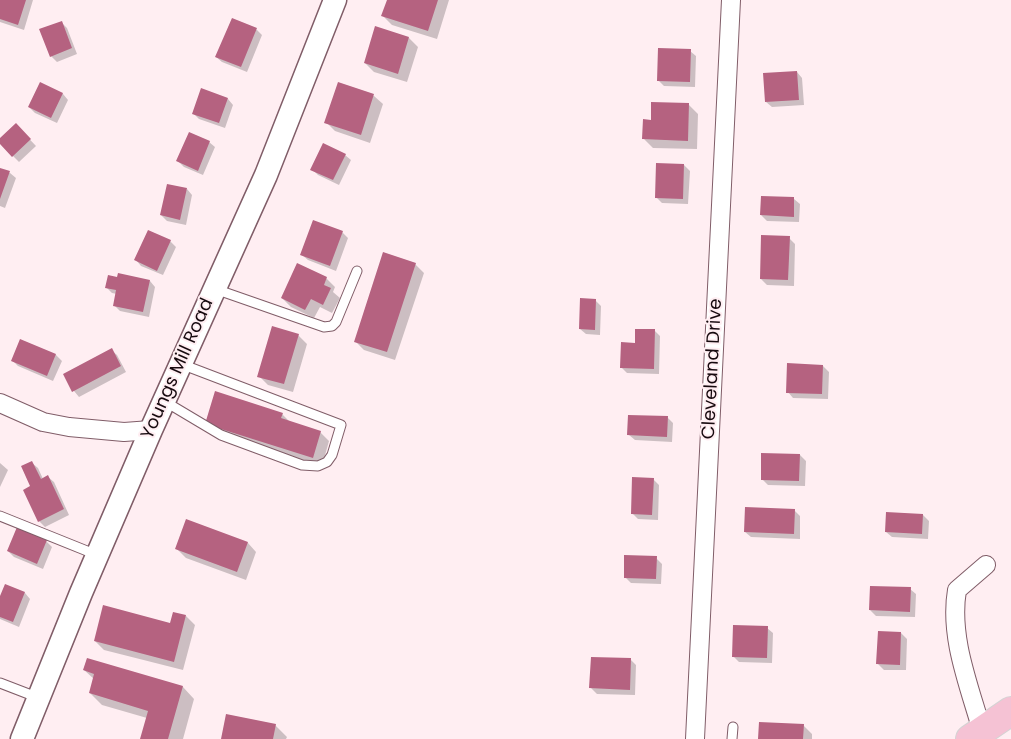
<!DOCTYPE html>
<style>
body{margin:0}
canvas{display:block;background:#ffeef2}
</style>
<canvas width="1011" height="739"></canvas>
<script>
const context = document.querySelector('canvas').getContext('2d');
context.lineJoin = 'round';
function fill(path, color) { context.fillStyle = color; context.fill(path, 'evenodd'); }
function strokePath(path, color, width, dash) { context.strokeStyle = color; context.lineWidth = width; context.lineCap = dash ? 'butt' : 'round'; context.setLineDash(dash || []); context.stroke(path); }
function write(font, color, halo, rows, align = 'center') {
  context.font = font + ' Poppins,sans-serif'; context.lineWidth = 4; context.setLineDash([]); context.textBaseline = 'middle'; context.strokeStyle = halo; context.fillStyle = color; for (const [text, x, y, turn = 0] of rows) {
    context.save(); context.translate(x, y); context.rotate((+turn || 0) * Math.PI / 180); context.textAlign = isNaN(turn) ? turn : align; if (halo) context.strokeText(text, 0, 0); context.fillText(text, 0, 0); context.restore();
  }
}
fill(new Path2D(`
 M0,0H33L24,30L0,22Z
 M388,0H449L437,39L392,25L383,16Z
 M232,19L257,30L262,35L247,72L222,62L216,57Z
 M61,22L67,28L77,54L57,62L51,56Z
 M375,28L409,38L418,47L407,82L374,72L365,63Z
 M690,51L696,56L695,87L664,86L658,80Z
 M797,72L802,78L804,105L772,107L766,102Z
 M40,84L63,94L68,100L57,123L35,113L29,107Z
 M339,84L374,96L383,104L370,143L335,131L326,122Z
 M228,99L233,105L225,128L199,119L193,113Z
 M689,105L698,114L697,149L653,148L644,139Z
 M16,125L36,146L19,162L0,143V140Z
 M209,142L215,147L203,175L184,167L178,161Z
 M345,155L351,160L339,185L318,175L312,169Z
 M684,165L690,171L688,204L662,203L656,197Z
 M0,169L10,173L16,178L5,208L0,206Z
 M187,189L192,195L186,225L167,221L161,215Z
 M794,199L800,204L799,222L767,221L761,215Z
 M342,232L348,238L336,271L308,260L302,255Z
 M789,238L795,244L794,286L767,285L761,279Z
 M170,241L176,247L163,275L141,266L136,260Z
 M415,264L424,273L395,360L364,350L355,341Z
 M326,278L335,287L333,292L340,298L332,313L320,307L314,318L291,307L282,298Z
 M150,281L155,287L149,317L120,311L114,305L117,294L112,293L106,287Z
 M595,300L601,306L600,335L586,334L580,329Z
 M654,330L660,336L659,374L627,373L621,367L636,344Z
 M298,335L307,344L293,392L268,385L259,376Z
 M21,340L56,355L62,361L53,381L18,366L12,360Z
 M111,350L117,355L126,372L79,397L74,391L65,375Z
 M823,366L829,372L828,399L793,398L788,392Z
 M282,414L291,423L320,432L329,441L322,466L215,432L206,423Z
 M667,417L673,423L672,442L635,440L629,435Z
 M800,455L806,461L805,486L768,485L762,479Z
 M0,463L8,470L0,487Z
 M32,463L38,468L43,479L48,477L54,482L69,515L45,527L39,521L32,486Z
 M653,479L659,485L658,520L638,519L632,513Z
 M794,510L800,516V539L751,537L745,532Z
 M923,515L929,521L928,539L892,537L886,532Z
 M46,541L52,547L43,569L14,557L8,551Z
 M248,543L256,552L246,580L186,558L177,549Z
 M656,558L662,564L661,584L631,583L625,577Z
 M910,589L916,594L915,617L876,616L870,610Z
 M25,593L30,599L19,627L0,619V599Z
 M186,616L195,625L183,670L104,650L95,641L171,624Z
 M767,628L773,633L772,663L739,662L733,656Z
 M901,633L907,639L906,670H884L878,664Z
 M87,659L183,687L194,699L183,739H141L147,718L102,705L90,693L94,679L84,670Z
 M630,659L636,665L635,695L597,694L591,688Z
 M275,725L287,737L286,739H222Z
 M803,725L812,734V739H760Z`), '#0003');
fill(new Path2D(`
 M0,0H26L18,25L0,19Z
 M387,0H438L428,31L381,16Z
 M232,18L257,28L241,67L215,57Z
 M62,21L72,48L50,57L39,29Z
 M375,26L409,37L398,74L364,63Z
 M658,48L691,49L690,82L657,81Z
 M797,71L799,100L765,102L763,73Z
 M40,82L63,93L51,118L28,107Z
 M338,82L374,94L361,135L324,123Z
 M201,88L228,98L219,123L192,114Z
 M651,102L689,103L688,141L642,139L643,119L651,120Z
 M16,123L31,139L12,157L0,144V138Z
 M189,132L210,141L198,171L176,161Z
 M323,143L346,154L333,180L310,170Z
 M656,163L684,164L683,199L655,198Z
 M0,168L10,171L0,199Z
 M167,184L187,188L180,220L160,215Z
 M761,196L794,197V217L760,215Z
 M313,220L343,231L330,266L300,255Z
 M148,230L171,240L157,271L134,260Z
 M761,235L790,236L788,280L760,279Z
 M383,252L416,263L387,352L354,342Z
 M297,263L327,277L324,285L331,288L323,305L311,299L305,310L281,298Z
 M118,273L150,280L143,312L113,306L116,290L105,288L108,275L117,277Z
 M580,298L596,299L595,330L579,329Z
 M272,326L299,334L284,384L257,377Z
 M635,329H655L654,369L620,368L621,342L635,343Z
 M20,339L56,354L47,376L11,361Z
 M112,348L121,366L72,392L63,374Z
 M787,363L823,365L822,394L786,393Z
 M215,391L283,413L281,418L321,431L313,458L205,424Z
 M628,415L668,416L667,437L627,435Z
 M761,453L800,454L799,481L761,480Z
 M32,461L41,479L48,475L64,509L38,522L23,490L30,486L21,466Z
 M632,477L654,478L652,515L631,514Z
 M745,507L795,509L794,534L744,532Z
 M886,512L923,514L922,534L885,532Z
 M186,519L248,542L237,572L175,549Z
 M17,527L47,540L37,564L7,551Z
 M624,555L657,556L656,579L624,578Z
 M5,584L25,592L13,622L0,617V596Z
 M870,586L911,587L910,612L869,610Z
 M103,605L170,623L173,612L186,615L174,662L94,641Z
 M733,625L768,626L767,658L732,657Z
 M878,631L901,632L900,665L876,664Z
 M591,657L631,658L630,690L589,688Z
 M87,658L183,686L168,739H140L148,711L89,693L94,674L83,670Z
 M226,714L276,724L273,739H221Z
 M759,722L804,724L803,739H758Z`), '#b56280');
const service = new Path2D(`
 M215,289L324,327L332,326L336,322L357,271
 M164,401L221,435L302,465L318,466L327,462L332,455L341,425L181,364
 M0,516L97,555
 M0,683L39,698
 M732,739L733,727`);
const minor = new Path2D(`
 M0,403L43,422L69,427L124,432L151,430
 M982,731C969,685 949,637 957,590L986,565
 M695,739L731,0`);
const tertiary = new Path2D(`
 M22,739L81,593L151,430L266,175L335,0`);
const primary = new Path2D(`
 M970,739L1011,711`);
strokePath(service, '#805d68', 11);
strokePath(minor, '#805d68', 20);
strokePath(tertiary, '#805d68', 25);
strokePath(primary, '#d5d3d4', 30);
strokePath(service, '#fff', 9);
strokePath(minor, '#fff', 18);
strokePath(tertiary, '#fff', 22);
strokePath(primary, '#f5c2d4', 28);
write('18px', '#170a0f', '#ffeef2', [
 ["Youngs Mill Road",178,369,-66],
 ["Cleveland Drive",713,369,-87]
]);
</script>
